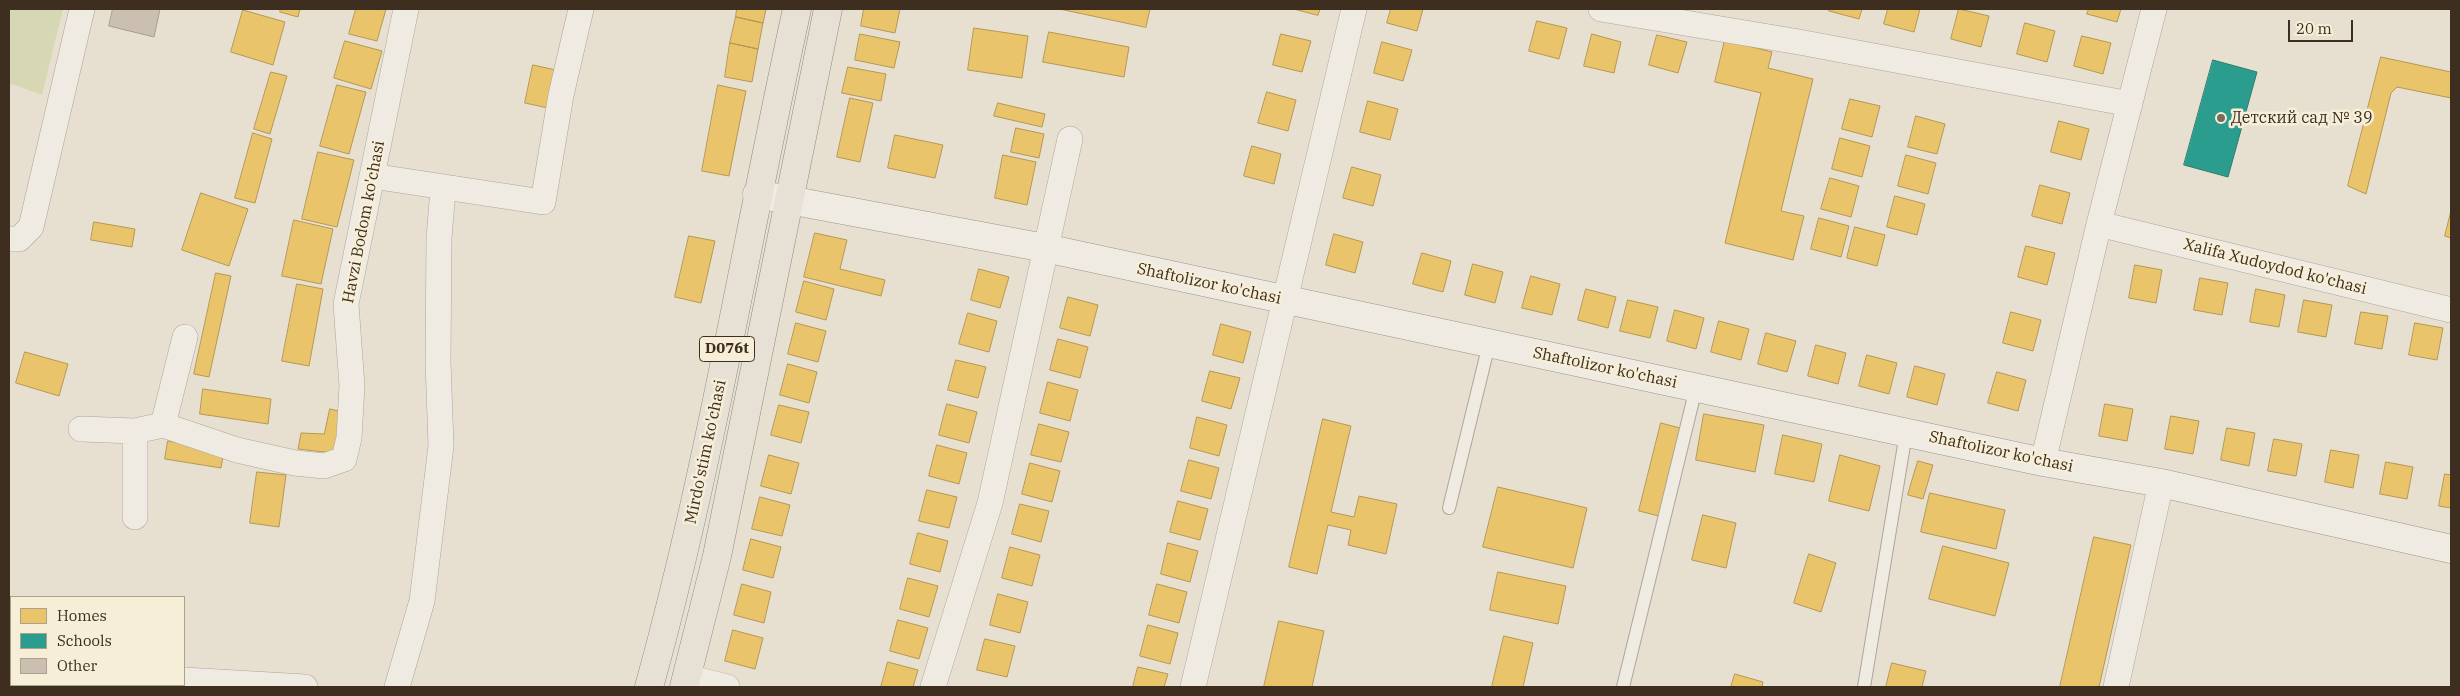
<!DOCTYPE html>
<meta charset="utf-8">
<style>
body{margin:0}
#map{position:relative;width:2460px;height:696px;overflow:hidden;background:#e7e0d1;font-family:"IBM Plex Serif",serif}
canvas{display:block}
.frame{position:absolute;inset:0;border:10px solid #3d2e20;pointer-events:none}
.legend{position:absolute;left:10px;top:596px;width:175px;height:90px;box-sizing:border-box;background:#f7eed8;border:1px solid #ada18e;margin:0;padding:6px 9px;list-style:none;font-size:15px;color:#3d2e20}
.legend li{display:flex;align-items:center;gap:10px;height:25px}
.legend b{width:25px;border:1px solid #ada18e}
.scale{position:absolute;left:2288px;top:20px;width:65px;height:22px;box-sizing:border-box;border:2px solid #3d2e20;border-top:0;padding-left:6px;font-size:15px;line-height:18px;white-space:nowrap;color:#3d2e20;-webkit-text-stroke:4px #f7eed8;paint-order:stroke}
</style>
<div id="map">
<canvas width="2460" height="696"></canvas>
<div class="frame"></div>
<ul class="legend">
<li><b style="height:14px;background:#e9c46a"></b>Homes</li>
<li><b style="height:14px;background:#2a9d8f"></b>Schools</li>
<li><b style="height:14px;background:#cbbfb2"></b>Other</li>
</ul>
<div class="scale">20 m</div>
</div>
<script>
const context = document.querySelector('canvas').getContext('2d');
context.lineJoin = 'round';
function fill(path, color) { context.fillStyle = color; context.fill(path, 'evenodd'); }
function strokePath(path, color, width, dash) { context.strokeStyle = color; context.lineWidth = width; context.lineCap = dash ? 'butt' : 'round'; context.setLineDash(dash || []); context.stroke(path); }
function write(font, color, halo, rows, align = 'center') {
  context.font = font + ' "IBM Plex Serif",serif'; context.lineWidth = 5; context.setLineDash([]); context.textBaseline = 'middle'; context.strokeStyle = halo; context.fillStyle = color; for (const [text, x, y, turn = 0] of rows) {
    context.save(); context.translate(x, y); context.rotate((+turn || 0) * Math.PI / 180); context.textAlign = isNaN(turn) ? turn : align; if (halo) context.strokeText(text, 0, 0); context.fillText(text, 0, 0); context.restore();
  }
}
fill(new Path2D(`
 M9,9H63L42,95L9,83Z`), '#d6d7b3');
const homes = new Path2D(`
 M281,9H300L298,17L280,12Z
 M356,9H386L377,41L349,34Z
 M737,9H766L763,23L736,17Z
 M864,9H900L895,33L861,26Z
 M1060,9H1150L1146,27Z
 M1294,9H1320L1318,15Z
 M1391,9H1423L1417,31L1387,23Z
 M1830,9H1862L1859,19L1829,11Z
 M1888,9H1920L1914,32L1884,24Z
 M1959,9L1989,16L1981,47L1951,39Z
 M2089,9H2121L2117,22L2087,14Z
 M243,10L285,22L273,65L231,52Z
 M736,17L763,23L758,49L730,43Z
 M1537,21L1567,28L1559,59L1529,51Z
 M2025,23L2055,31L2047,62L2017,54Z
 M974,28L1028,36L1022,78L968,70Z
 M1049,32L1129,47L1124,77L1043,62Z
 M860,34L900,42L894,68L855,60Z
 M1281,34L1311,41L1302,72L1273,65Z
 M1592,34L1621,42L1614,73L1584,66Z
 M1657,35L1687,42L1678,73L1649,65Z
 M2082,36L2111,43L2103,74L2074,66Z
 M1725,40L1772,52L1768,68L1813,79L1781,211L1804,216L1793,260L1725,243L1761,93L1715,82Z
 M345,41L382,51L371,89L334,78Z
 M1382,42L1412,50L1403,81L1374,73Z
 M730,43L758,49L752,82L725,77Z
 M2381,57L2451,72V98L2397,87L2391,93L2366,194L2348,186Z
 M533,65L556,70L548,108L525,103Z
 M848,67L886,74L881,101L842,93Z
 M271,72L287,76L270,134L254,129Z
 M337,85L366,92L349,154L320,146Z
 M718,85L746,91L729,176L702,171Z
 M1267,92L1296,100L1288,131L1258,123Z
 M850,98L873,103L860,162L837,157Z
 M1850,99L1880,106L1872,137L1842,129Z
 M1368,101L1398,109L1390,140L1360,132Z
 M998,103L1045,114L1042,127L994,116Z
 M1916,116L1945,124L1937,154L1908,147Z
 M2059,121L2089,129L2081,160L2051,152Z
 M1016,128L1044,134L1039,158L1011,152Z
 M253,133L272,139L255,203L235,198Z
 M895,135L943,145L935,178L888,168Z
 M1840,138L1870,146L1862,177L1832,169Z
 M1252,146L1281,154L1274,184L1244,176Z
 M318,152L354,160L337,227L302,219Z
 M1003,155L1036,162L1027,205L995,198Z
 M1906,155L1936,163L1928,194L1898,186Z
 M1352,167L1381,175L1373,206L1343,198Z
 M1830,178L1859,186L1851,217L1821,209Z
 M2040,185L2070,193L2062,224L2032,216Z
 M201,193L248,209L229,266L182,250Z
 M1895,196L1925,204L1917,235L1887,227Z
 M2451,211V238L2445,236Z
 M1819,218L1849,226L1841,257L1811,249Z
 M294,220L333,229L321,284L282,276Z
 M94,222L135,229L132,247L91,240Z
 M1855,227L1885,235L1877,266L1847,258Z
 M815,233L847,240L840,269L885,280L881,296L804,277Z
 M1334,234L1363,242L1355,273L1326,265Z
 M689,236L715,241L701,303L675,297Z
 M2026,246L2055,253L2047,285L2018,277Z
 M1422,253L1451,261L1443,292L1413,284Z
 M1473,264L1503,272L1495,303L1465,295Z
 M2135,265L2162,270L2156,303L2129,298Z
 M979,269L1009,277L1000,308L971,300Z
 M216,273L231,276L209,377L194,374Z
 M1531,276L1560,284L1552,315L1522,308Z
 M2200,278L2228,283L2222,315L2194,310Z
 M804,281L834,289L826,320L796,312Z
 M297,284L323,289L309,366L282,361Z
 M1586,289L1616,297L1608,328L1578,320Z
 M2256,289L2285,295L2279,327L2250,322Z
 M1068,297L1098,305L1090,336L1060,328Z
 M1628,300L1658,307L1650,338L1620,331Z
 M2304,300L2332,305L2326,337L2298,332Z
 M1675,310L1704,318L1696,349L1667,341Z
 M2011,312L2041,320L2033,351L2003,343Z
 M2361,312L2388,316L2382,349L2355,344Z
 M968,313L997,321L989,352L959,344Z
 M1719,321L1749,329L1741,360L1711,352Z
 M796,323L826,331L818,362L788,354Z
 M2415,323L2443,328L2437,360L2409,355Z
 M1221,324L1251,332L1243,363L1213,355Z
 M1766,333L1796,341L1787,372L1758,364Z
 M1058,339L1088,347L1080,378L1050,370Z
 M1816,345L1846,353L1838,384L1808,376Z
 M25,352L68,364L59,396L16,383Z
 M1867,355L1897,363L1889,394L1859,386Z
 M956,360L986,367L978,398L948,390Z
 M788,364L817,372L809,403L780,395Z
 M1915,366L1945,374L1937,405L1907,397Z
 M1210,371L1240,378L1231,409L1202,401Z
 M1997,372L2026,380L2018,411L1988,403Z
 M1048,382L1078,390L1070,421L1040,413Z
 M203,389L271,399L268,424L200,414Z
 M947,404L977,412L969,443L939,435Z
 M2105,404L2133,409L2127,441L2099,436Z
 M779,405L809,412L801,443L771,435Z
 M330,409L347,413L333,453L298,449L301,433L324,434Z
 M1704,414L1764,425L1755,472L1696,460Z
 M2171,416L2199,421L2193,454L2165,449Z
 M1197,417L1227,425L1219,456L1190,448Z
 M1323,419L1351,426L1331,512L1354,517L1359,496L1397,504L1386,554L1348,545L1351,530L1328,525L1317,574L1289,567Z
 M1661,423L1680,428L1659,516L1639,511Z
 M1039,424L1069,432L1061,462L1031,455Z
 M2227,428L2255,433L2249,466L2221,460Z
 M1783,435L1822,444L1814,482L1775,474Z
 M2274,439L2302,444L2296,476L2268,471Z
 M168,441L224,450L221,468L165,459Z
 M937,445L967,453L959,484L929,476Z
 M2331,450L2359,455L2353,488L2325,482Z
 M769,455L799,463L791,494L761,486Z
 M1840,455L1880,466L1869,511L1829,501Z
 M1189,460L1219,468L1211,499L1181,491Z
 M1918,461L1933,465L1923,499L1908,495Z
 M2386,462L2413,467L2407,499L2380,494Z
 M1030,463L1060,471L1052,502L1022,494Z
 M257,472L286,475L279,527L250,523Z
 M2445,474L2451,475V508L2439,506Z
 M1498,487L1587,508L1573,568L1483,547Z
 M927,490L957,497L949,528L919,521Z
 M1930,493L2005,510L1996,549L1921,532Z
 M760,497L790,505L782,536L752,529Z
 M1178,501L1208,509L1200,540L1170,532Z
 M1020,504L1049,511L1041,542L1012,534Z
 M1703,515L1736,523L1726,568L1692,560Z
 M918,533L948,541L940,572L910,564Z
 M2094,537L2131,545L2099,687H2060Z
 M751,539L781,547L773,578L743,570Z
 M1168,543L1198,551L1190,582L1161,574Z
 M1943,546L2009,563L1995,616L1929,599Z
 M1010,547L1040,555L1032,586L1002,578Z
 M1809,554L1836,563L1821,612L1794,603Z
 M1498,572L1566,586L1558,624L1490,610Z
 M908,578L938,586L929,617L900,609Z
 M742,584L771,592L764,623L734,615Z
 M1157,584L1187,592L1179,623L1149,615Z
 M998,594L1028,602L1020,633L990,625Z
 M898,620L928,628L919,659L890,651Z
 M1279,621L1324,631L1312,687H1264Z
 M1148,625L1178,633L1170,664L1140,656Z
 M733,630L763,638L755,669L725,661Z
 M1504,636L1533,643L1523,687H1492Z
 M985,639L1015,646L1007,677L977,670Z
 M888,662L918,670L913,687H881Z
 M1892,663L1926,671L1922,687H1886Z
 M1138,667L1168,674L1164,687H1133Z
 M1735,674L1763,682L1762,687H1731Z`);
fill(homes, '#e9c46a');
strokePath(homes, '#b59754', 1);
const schools = new Path2D(`
 M2213,60L2257,72L2228,177L2184,165Z`);
fill(schools, '#2a9d8f');
strokePath(schools, '#307c6e', 1);
const building = new Path2D(`
 M113,9H160L154,37L109,26Z`);
fill(building, '#cbbfb2');
strokePath(building, '#a89c90', 1);
const lane = new Path2D(`
 M1449,508L1489,344
 M1623,687L1696,388
 M1864,687L1906,433`);
const street = new Path2D(`
 M1601,9L1799,42L2130,104
 M372,176L543,202L561,95L581,9
 M2099,224L2451,310
 M9,239H19L31,227L82,9
 M163,425L185,337
 M81,429L135,431L163,425L237,450L295,463L324,466L344,459L349,438L352,386L346,304L406,9
 M135,431V517
 M2043,462L2099,224L2154,9
 M9,671L11,672
 M687,677L727,687
 M184,680L305,687
 M397,687L422,601L441,446L438,361L439,238L443,189
 M933,687L990,503L1070,139
 M1193,687L1354,9
 M2116,687L2161,483`);
const secondary = new Path2D(`
 M757,194L1045,248L2043,462L2161,483L2451,549`);
const primary = new Path2D(`
 M649,687C711,464 747,235 797,9
 M684,687L717,556L828,9`);
strokePath(lane, '#ada599', 14);
strokePath(street, '#ada599', 26);
strokePath(secondary, '#9c958a', 29);
strokePath(primary, '#928b80', 29);
strokePath(lane, '#efebe3', 12);
strokePath(street, '#efebe3', 25);
strokePath(secondary, '#efebe3', 28);
strokePath(primary, '#e6e1d4', 28);
for (const [x, y, r, color] of [
 [2221,118,5,"#786c5e"]
]) { const dot = new Path2D(); dot.arc(x, y, r, 0, 2 * Math.PI); context.fillStyle = color; context.fill(dot); strokePath(dot, '#f7eed8', 2); }
for (const [x, y, w] of [
 [727,349,55]
]) { const box = new Path2D(); box.roundRect(x - w / 2, y - 12.5, w, 25, 4); context.fillStyle = '#f7eed8'; context.fill(box); strokePath(box, '#3d2e20', 1); }
write('bold 15px', '#3d2e20', null, [
 ["D076t",727,349]
]);
write('16px', '#3d2e20', '#f7eed8', [
 ["Детский сад № 39",2231,118]
], 'left');
write('16px', '#3d2e20', '#f7eed8', [
 ["Havzi Bodom ko'chasi",364,222,-79],
 ["Xalifa Xudoydod ko'chasi",2275,267,14],
 ["Shaftolizor ko'chasi",1209,284,12],
 ["Shaftolizor ko'chasi",1605,368,12],
 ["Mirdo'stim ko'chasi",706,452,-78],
 ["Shaftolizor ko'chasi",2001,452,12]
]);
</script>
